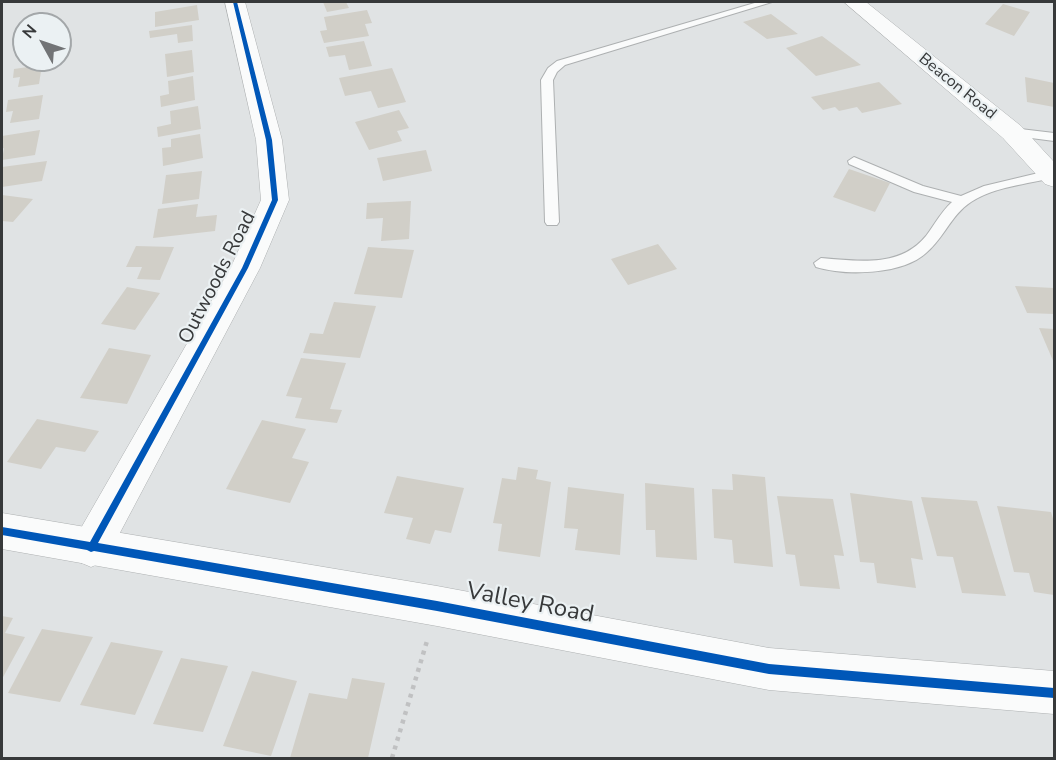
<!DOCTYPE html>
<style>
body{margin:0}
#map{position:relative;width:1056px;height:760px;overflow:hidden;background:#e0e3e4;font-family:"Nunito Sans",sans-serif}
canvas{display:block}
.frame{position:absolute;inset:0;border:3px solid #37393a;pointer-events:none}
.north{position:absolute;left:12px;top:12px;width:60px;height:60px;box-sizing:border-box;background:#ebf1f3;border:2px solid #a3a7a9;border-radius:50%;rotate:310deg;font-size:16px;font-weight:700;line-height:24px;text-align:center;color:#37393a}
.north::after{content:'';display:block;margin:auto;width:21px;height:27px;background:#727476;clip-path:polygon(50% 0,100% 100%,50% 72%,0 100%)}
</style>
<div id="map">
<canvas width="1056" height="760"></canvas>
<div class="frame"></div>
<div class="north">N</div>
</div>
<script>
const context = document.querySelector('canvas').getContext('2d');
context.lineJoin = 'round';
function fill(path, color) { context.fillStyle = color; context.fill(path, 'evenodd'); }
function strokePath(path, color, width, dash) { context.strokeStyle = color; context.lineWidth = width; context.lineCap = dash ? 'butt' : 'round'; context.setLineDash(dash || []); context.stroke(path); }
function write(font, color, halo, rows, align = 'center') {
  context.font = font + ' "Nunito Sans",sans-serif'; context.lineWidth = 4.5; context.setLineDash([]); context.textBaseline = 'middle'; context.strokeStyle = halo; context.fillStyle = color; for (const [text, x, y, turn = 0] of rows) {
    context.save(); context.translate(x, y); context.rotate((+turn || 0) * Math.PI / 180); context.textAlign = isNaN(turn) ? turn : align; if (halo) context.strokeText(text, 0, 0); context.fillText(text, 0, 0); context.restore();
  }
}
fill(new Path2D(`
 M323,2H346L349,8L327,12Z
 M1003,4L1030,12L1014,36L985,24Z
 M197,5L199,20L155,27V12Z
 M367,10L372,23L365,24L369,36L324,43L320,31L327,30L324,17Z
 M771,14L798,34L767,39L743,22Z
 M192,25L193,41L178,43L177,34L150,38L149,31Z
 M822,36L861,65L816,76L786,48Z
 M364,41L372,66L349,70L345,55L329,57L326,47Z
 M192,50L194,72L167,77L165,54Z
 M42,65L39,84L18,87L20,77L13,78L14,69Z
 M392,68L406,102L378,108L371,91L345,96L339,78Z
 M193,76L195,100L161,107L160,96L169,94L168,81Z
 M1025,77L1054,83V107L1027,102Z
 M879,82L902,104L862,113L857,107L839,111L835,107L823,110L811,97Z
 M43,95L39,119L10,123L13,111L6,112L8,100Z
 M198,106L201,129L158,137L157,127L171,124L170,111Z
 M399,110L409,128L397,131L402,141L369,150L355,122Z
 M40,130L35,155L2,160L4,148L2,149V136Z
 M200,134L203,158L163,166L162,148L171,147V139Z
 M426,150L432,171L383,181L377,158Z
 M47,161L42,181L2,187V167Z
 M849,169L890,183L875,212L833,197Z
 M202,171L199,199L162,204L166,175Z
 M2,195L33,199L13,222L2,221Z
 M411,201L409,239L381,241L383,218L366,219L367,203Z
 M198,204L196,217L217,215L215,231L153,238L158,209Z
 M658,244L677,269L628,285L611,259Z
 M136,246L174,247L160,280L137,279L142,267H126Z
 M368,247L414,250L402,298L354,294Z
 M1015,286L1054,288V314L1027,313Z
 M127,287L160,293L135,330L101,324Z
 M334,302L376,306L360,358L303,353L310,333L323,334Z
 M1039,328L1054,329V363Z
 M109,348L151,355L127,404L80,398Z
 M301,358L346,363L330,409L342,410L337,423L295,418L302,398L286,396Z
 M37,419L99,431L85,452L56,447L41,469L7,462Z
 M262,420L306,429L292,458L309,462L290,503L226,489Z
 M518,467L538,470L536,479L551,482L540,557L498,551L502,524L493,523L502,478L516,480Z
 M732,474L765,477L773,567L734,563L732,540L714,538L712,489L733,490Z
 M397,476L464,488L451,533L435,530L430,544L406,539L413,518L384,513Z
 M645,483L694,488L697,560L656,557L655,530H646Z
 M568,487L624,494L620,555L575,550L578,529L564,528Z
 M850,493L912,501L923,560L911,558L916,588L877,583L874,563L860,562Z
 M777,496L833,499L844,556L834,555L840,589L800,586L795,555L786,554Z
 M921,497L977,501L1006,596L962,593L953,557L937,556Z
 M997,506L1051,512L1054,522V595L1034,592L1029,573L1014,572Z
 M2,616L13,618L5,633L25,637L2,679Z
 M42,629L93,637L60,702L8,693Z
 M111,642L163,651L135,715L80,705Z
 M181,658L228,666L203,732L153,724Z
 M252,671L297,681L271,756L223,746Z
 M352,678L385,683L368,758H290L309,693L347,699Z`), '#d1cfc8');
const lane = new Path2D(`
 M758,2H772L565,65L557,72L553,80L559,222L557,225H547L545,222L541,80L548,68L557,61Z
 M1012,128L1054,133V141L1008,135L1006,132L1008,129Z
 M854,157L923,186L961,196L984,186L1051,170L1054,171V177C1027,185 995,186 971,202C951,215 944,238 926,253C902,275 846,276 816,267L814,263L821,258C858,261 900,268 926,236C935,224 941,212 952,202L914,192L849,164L848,161Z`);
const street = new Path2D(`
 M225,2H245L282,140L289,200L260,268L105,561L91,567L77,561L72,548L77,535L231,267L261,200L256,140Z
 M844,2H866L1021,126L1054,162V187L1045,184L1003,138Z`);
const secondary = new Path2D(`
 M2,513L437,586L769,648L1054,671V714L769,690L437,626L2,549Z`);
strokePath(lane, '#adb0b1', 2);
strokePath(street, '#adb0b1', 1);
strokePath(secondary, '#adb0b1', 1);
strokePath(new Path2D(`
 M392,758L427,641`), '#c0c1c2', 4.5, [4, 5]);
fill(lane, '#fafbfb');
fill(street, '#fafbfb');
fill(secondary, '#fafbfb');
fill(new Path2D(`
 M233,2H237L272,140L278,200L248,268L98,543L437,601L769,664L1054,688V698L769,674L437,611L94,551L91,552L87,550L2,535V527L90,542L242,268L272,200L266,140Z`), '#0057b8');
write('16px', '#37393a', '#ebf1f3', [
 ["Beacon Road",957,87,39]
]);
write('20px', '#37393a', '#ebf1f3', [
 ["Outwoods Road",218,278,-63]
]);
write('24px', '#37393a', '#ebf1f3', [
 ["Valley Road",530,604,11]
]);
</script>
